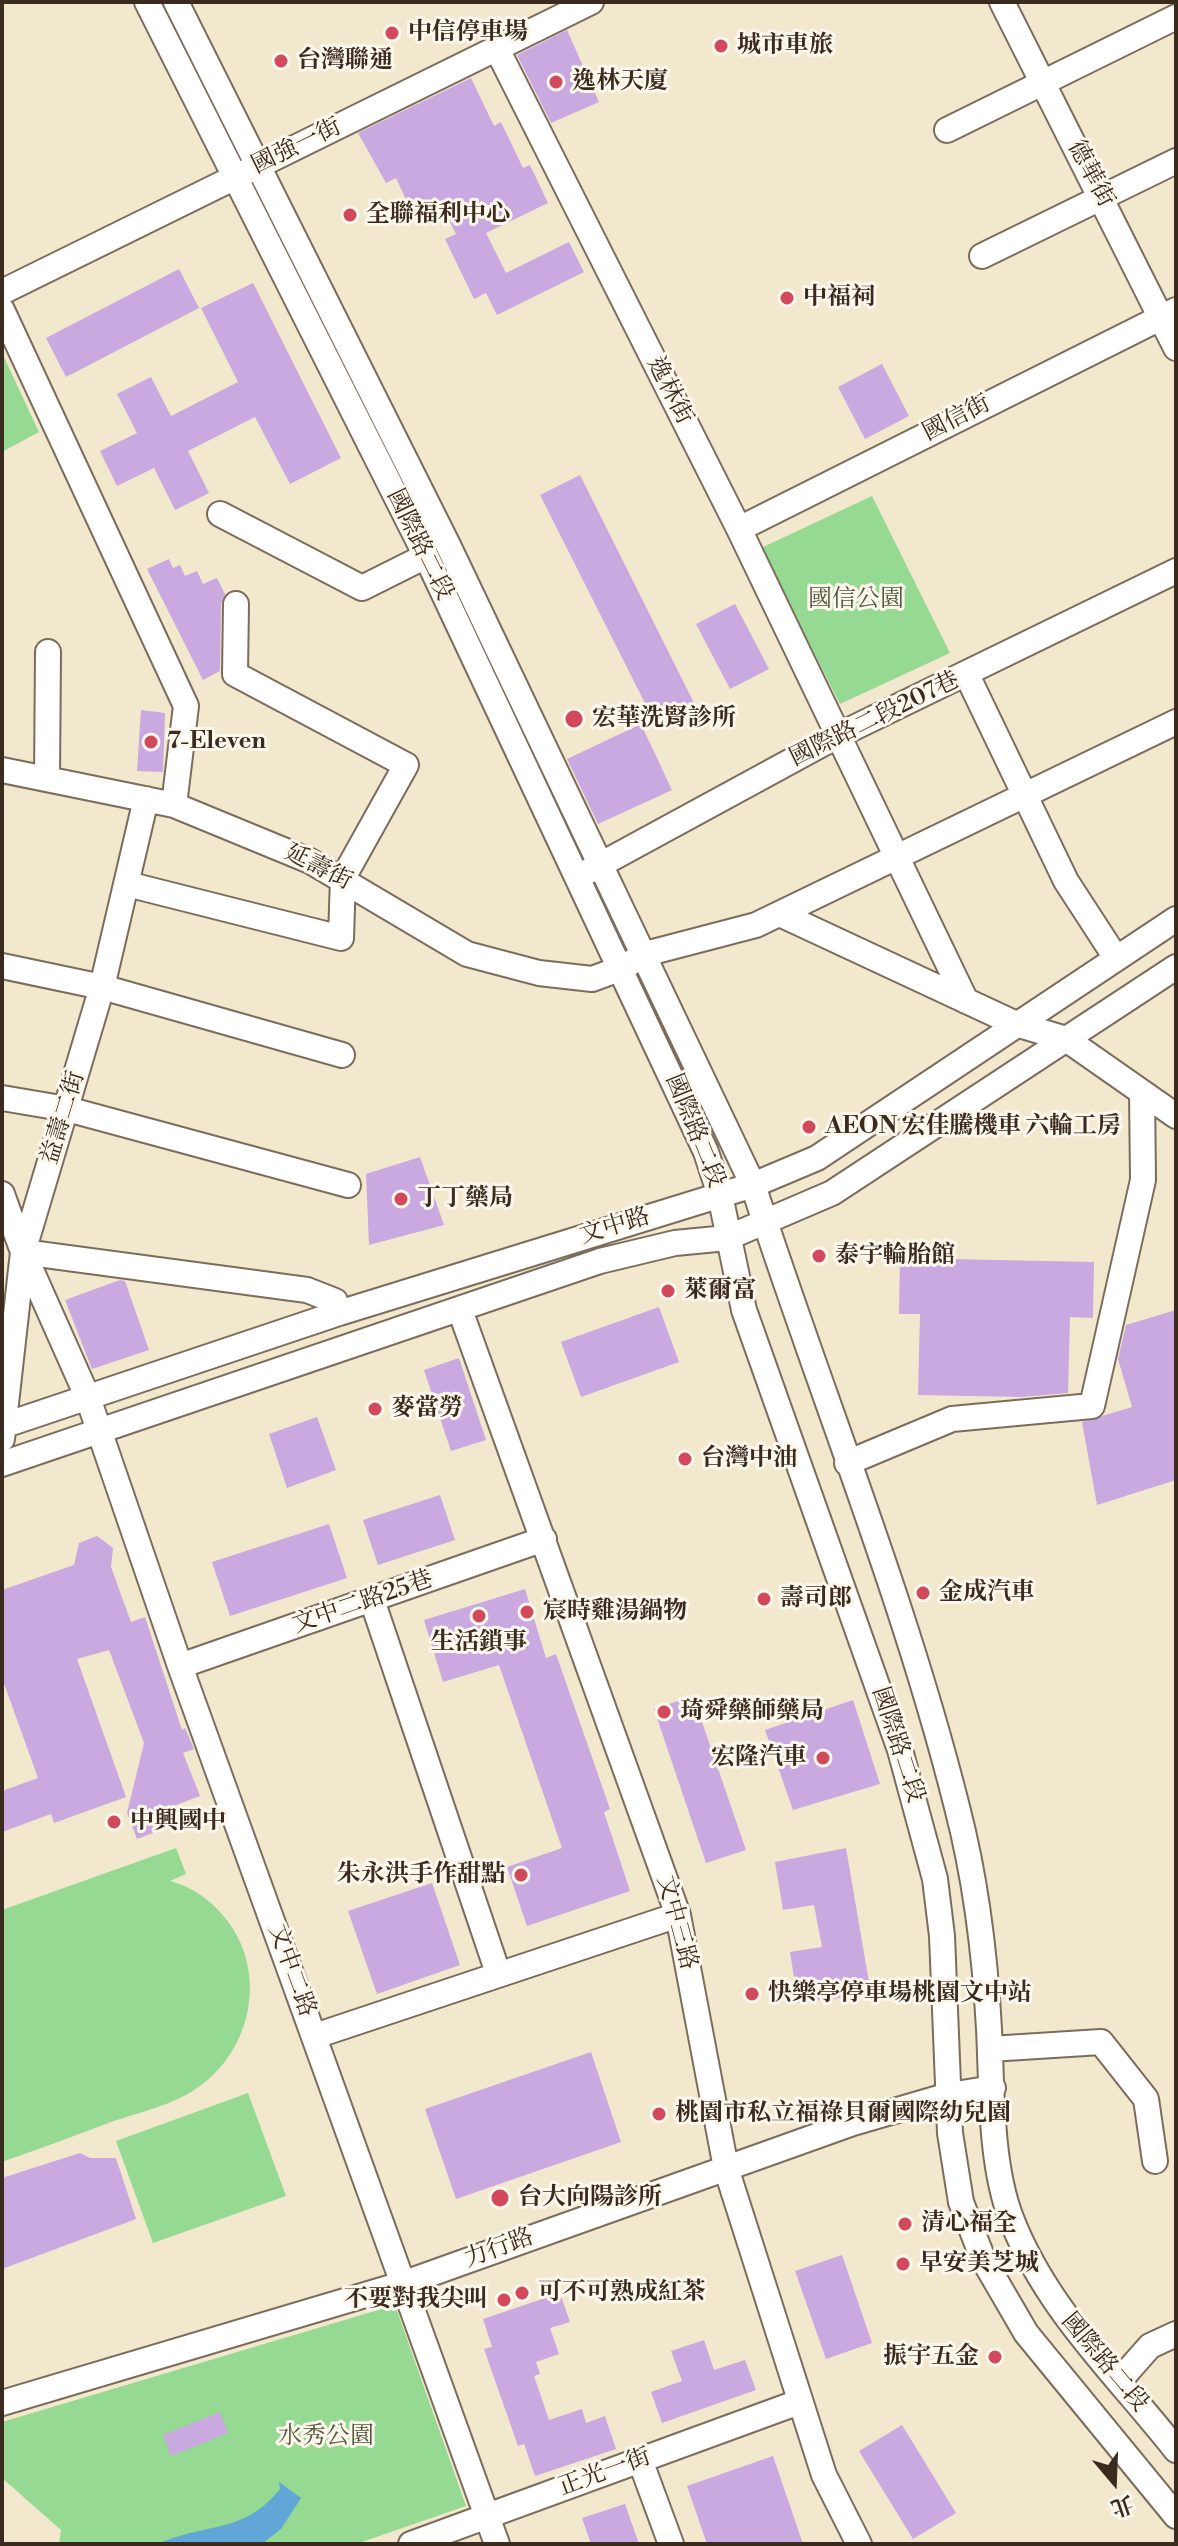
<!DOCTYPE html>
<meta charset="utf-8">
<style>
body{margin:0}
#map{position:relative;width:1178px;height:2546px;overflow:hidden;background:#f2e8ce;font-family:"Libre Bodoni","Noto Serif TC",serif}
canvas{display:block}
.frame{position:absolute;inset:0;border:4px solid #3b2a1e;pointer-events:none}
.north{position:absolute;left:1074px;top:2442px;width:80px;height:80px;-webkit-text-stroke:6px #fbf7ec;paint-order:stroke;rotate:161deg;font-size:22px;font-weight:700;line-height:32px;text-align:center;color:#3b2a1e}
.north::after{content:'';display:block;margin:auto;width:28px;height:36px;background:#3b2a1e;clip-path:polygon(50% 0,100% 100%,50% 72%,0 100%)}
</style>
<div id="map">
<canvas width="1178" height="2546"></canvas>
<div class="frame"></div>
<div class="north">北</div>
</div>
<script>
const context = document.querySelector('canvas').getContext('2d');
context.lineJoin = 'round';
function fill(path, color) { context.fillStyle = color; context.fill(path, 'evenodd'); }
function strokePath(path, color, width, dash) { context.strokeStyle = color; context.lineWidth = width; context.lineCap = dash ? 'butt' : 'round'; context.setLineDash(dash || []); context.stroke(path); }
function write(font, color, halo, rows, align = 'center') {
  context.font = font + ' "Libre Bodoni","Noto Serif TC",serif'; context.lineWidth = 6; context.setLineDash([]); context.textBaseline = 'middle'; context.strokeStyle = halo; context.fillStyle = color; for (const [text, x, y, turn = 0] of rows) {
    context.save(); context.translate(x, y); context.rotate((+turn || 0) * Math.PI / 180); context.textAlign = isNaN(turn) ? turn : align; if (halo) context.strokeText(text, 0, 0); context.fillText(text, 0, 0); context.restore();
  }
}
fill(new Path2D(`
 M2,353L39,432L2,452Z
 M872,496L950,653L840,704L761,548Z
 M176,1848L186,1874L170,1881C205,1890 235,1921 245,1955C261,2009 236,2068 186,2095C163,2107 135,2114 111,2122C75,2136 38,2149 2,2162V1910Z
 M248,2093L286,2196L153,2243L116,2141Z
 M395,2305L466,2506L356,2544H59L61,2530L2,2478V2422Z`), '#95d992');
fill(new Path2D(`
 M279,2482L301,2498L281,2529L262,2544H158C206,2522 243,2535 280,2489Z`), '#60a7d7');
fill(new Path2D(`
 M567,30L599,102L551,123L517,55Z
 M471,78L494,126L501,122L523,168L530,165L548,203L486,233L506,273L569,242L584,272L497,315L486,293L474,299L445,239L456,234L440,202L413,215L396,178L386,183L358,133Z
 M179,269L199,308L66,377L46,338Z
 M253,283L341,458L290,484L255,417L188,451L209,493L175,510L154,468L117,486L100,451L137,433L117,394L151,377L171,416L238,382L201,308Z
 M882,364L909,416L865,439L838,387Z
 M580,475L695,705L656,725L540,495Z
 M169,559L173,568L180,565L185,576L197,571L203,584L217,578L225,594L221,604L220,671L203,680L147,569Z
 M735,604L769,669L730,689L696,624Z
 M141,710L165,713L163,772L137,771Z
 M641,724L672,790L598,824L567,759Z
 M420,1157L444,1225L369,1245L366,1174Z
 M900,1258L1094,1262L1093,1318L1070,1317L1068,1393L1022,1397L918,1395L920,1314H899Z
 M120,1280L125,1281L149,1350L92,1369L65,1300Z
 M659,1307L679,1362L581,1397L561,1342Z
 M1176,1310V1480L1097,1505L1082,1422L1132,1407L1118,1359L1126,1325Z
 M459,1358L486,1440L451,1451L424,1370Z
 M317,1417L336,1470L287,1488L269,1434Z
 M440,1495L455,1540L378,1565L363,1520Z
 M329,1524L347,1578L230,1616L212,1562Z
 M97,1536L113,1548L111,1567L131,1622L145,1617L182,1730L185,1728L194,1749L183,1753L200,1796L176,1805L182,1822L137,1839L127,1813L144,1743L109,1650L77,1659L126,1797L54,1823L51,1814L2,1832V1791L38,1778L2,1678V1590L74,1565L79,1543Z
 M525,1589L546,1658L556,1654L610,1809L604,1812L630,1891L527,1926L507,1867L562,1848L499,1665L443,1682L424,1620Z
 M693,1696L746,1850L706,1863L654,1709Z
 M853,1700L880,1784L793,1810L765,1730Z
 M846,1848L871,1994L798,2003L790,1952L822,1947L814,1905L783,1910L775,1862Z
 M432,1883L460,1965L377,1994L348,1911Z
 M591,2052L621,2142L456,2199L425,2109Z
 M80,2153L90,2158H116L136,2219L2,2269V2178Z
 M842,2255L872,2343L826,2359L795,2271Z
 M560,2293L570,2322L550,2328L559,2354L536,2362L540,2374L534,2376L549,2420L582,2409L586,2423L605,2416L616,2449L535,2476L524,2444L518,2446L484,2349L492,2347L483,2319Z
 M704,2340L714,2370L745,2360L756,2390L662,2423L651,2392L682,2381L671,2351Z
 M220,2412L228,2433L171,2456L163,2435Z
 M902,2425L956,2513L913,2539L859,2451Z
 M773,2456L803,2544H707L687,2486Z
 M625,2504L639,2544H591L582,2518Z`), '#caa8e0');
const minor = new Path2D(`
 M147,2L426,556L706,1152L720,1195L744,1310L900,1750L935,1879L942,1936L950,2133L961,2202L983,2259L1026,2333L1176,2516
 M176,2L448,545L753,1185C820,1392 904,1596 957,1807C976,1880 985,1954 989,2029C992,2088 990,2163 1011,2218C1046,2309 1117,2375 1176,2450
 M1002,2L1176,348
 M497,49L739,529L966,1001
 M947,130L1176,17
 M982,256L1176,161
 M2,292L591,2
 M2,310L186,706L174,805
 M220,514L362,588L426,556
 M739,529L1176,310
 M967,675L1066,881L1116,958
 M2,770L174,805L310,861L467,954L539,973L592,979L622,968L645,954L756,925L1176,722
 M47,779L48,652
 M587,872L837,736L1176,571
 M127,884L341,938L343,878L406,765L235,674L236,604
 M780,914L1016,1024L1066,1039L1176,1116
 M2,966L102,987L342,1055
 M2,1098L67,1109L348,1185
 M2,1194L23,1252L88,1398L180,1666L497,2544
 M23,1252L307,1290L335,1301L339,1313
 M460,1310L678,1915L726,2168L824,2475L859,2544
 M2,1426L339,1313L753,1185L817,1158L1176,919
 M2,1439L23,1252L102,987L146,799
 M847,1463L952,1419L1092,1406L1143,1180L1142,1093
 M2,1464L600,1261L675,1243L727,1238L832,1193L1176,967
 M372,1600L498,1973
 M180,1666L544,1539
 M315,2036L678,1915
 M990,2049L1101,2042L1146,2099L1155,2161
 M1119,2381L1150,2346L1176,2334
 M2,2403L402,2284L853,2123L949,2095L993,2088
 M640,2460L671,2544
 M411,2544L799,2402`);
strokePath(minor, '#7b6c5c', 28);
strokePath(minor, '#fff', 24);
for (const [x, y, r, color] of [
 [392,33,8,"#d1495b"],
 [721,46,8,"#d1495b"],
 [281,61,8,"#d1495b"],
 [556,82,8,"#d1495b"],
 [350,215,8,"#d1495b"],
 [787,298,8,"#d1495b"],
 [574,719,10,"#d1495b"],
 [151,742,8,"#d1495b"],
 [809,1127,8,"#d1495b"],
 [401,1199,8,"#d1495b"],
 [819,1256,8,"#d1495b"],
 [668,1291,8,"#d1495b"],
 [375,1409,8,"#d1495b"],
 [685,1459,8,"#d1495b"],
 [923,1593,8,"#d1495b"],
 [764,1599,8,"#d1495b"],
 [527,1612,8,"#d1495b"],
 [479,1616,8,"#d1495b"],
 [664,1712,8,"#d1495b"],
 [823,1758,8,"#d1495b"],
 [114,1822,8,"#d1495b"],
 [521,1875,8,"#d1495b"],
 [752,1994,8,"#d1495b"],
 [659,2114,8,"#d1495b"],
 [500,2198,10,"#d1495b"],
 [905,2224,8,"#d1495b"],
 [903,2264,8,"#d1495b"],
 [522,2293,8,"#d1495b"],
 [504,2300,8,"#d1495b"],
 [995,2357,8,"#d1495b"]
]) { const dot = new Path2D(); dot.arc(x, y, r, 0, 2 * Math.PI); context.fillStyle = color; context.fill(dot); strokePath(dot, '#fbf7ec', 3); }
write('bold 24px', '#3b2a1e', '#fbf7ec', [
 ["中信停車場",408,33],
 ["城市車旅",737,46],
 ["台灣聯通",297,61],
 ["逸林天廈",572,82],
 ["全聯福利中心",366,215],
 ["中福祠",803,298],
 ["宏華洗腎診所",592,719],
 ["7-Eleven",167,742],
 ["AEON 宏佳騰機車 六輪工房",825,1127],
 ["丁丁藥局",417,1199],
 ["泰宇輪胎館",835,1256],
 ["萊爾富",684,1291],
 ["麥當勞",391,1409],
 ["台灣中油",701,1459],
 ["金成汽車",939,1593],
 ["壽司郎",780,1599],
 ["宸時雞湯鍋物",543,1612],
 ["生活鎖事",479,1643,"center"],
 ["琦舜藥師藥局",680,1712],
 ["宏隆汽車",807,1758,"right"],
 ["中興國中",130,1822],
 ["朱永洪手作甜點",505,1875,"right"],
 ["快樂亭停車場桃園文中站",768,1994],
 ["桃園市私立福祿貝爾國際幼兒園",675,2114],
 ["台大向陽診所",518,2198],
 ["清心福全",921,2224],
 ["早安美芝城",919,2264],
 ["可不可熟成紅茶",538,2293],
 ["不要對我尖叫",488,2300,"right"],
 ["振宇五金",979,2357,"right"]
], 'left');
write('24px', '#3b2a1e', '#fbf7ec', [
 ["國強一街",297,147,-26],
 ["德華街",1090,174,62],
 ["逸林街",669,391,63],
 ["國信街",957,419,-27],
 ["國際路二段",419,545,64],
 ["國際路二段207巷",875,720,-26],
 ["延壽街",318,868,27],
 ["益壽二街",64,1118,-73],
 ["國際路二段",694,1131,68],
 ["文中路",615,1227,-17],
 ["文中二路25巷",363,1603,-19],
 ["國際路二段",897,1745,72],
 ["文中三路",676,1923,75],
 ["文中二路",291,1971,70],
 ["力行路",499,2249,-20],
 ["國際路二段",1104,2363,50],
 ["正光一街",605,2473,-20]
]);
write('24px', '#52563b', '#fbf7ec', [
 ["國信公園",856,600],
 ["水秀公園",326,2437]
]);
</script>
